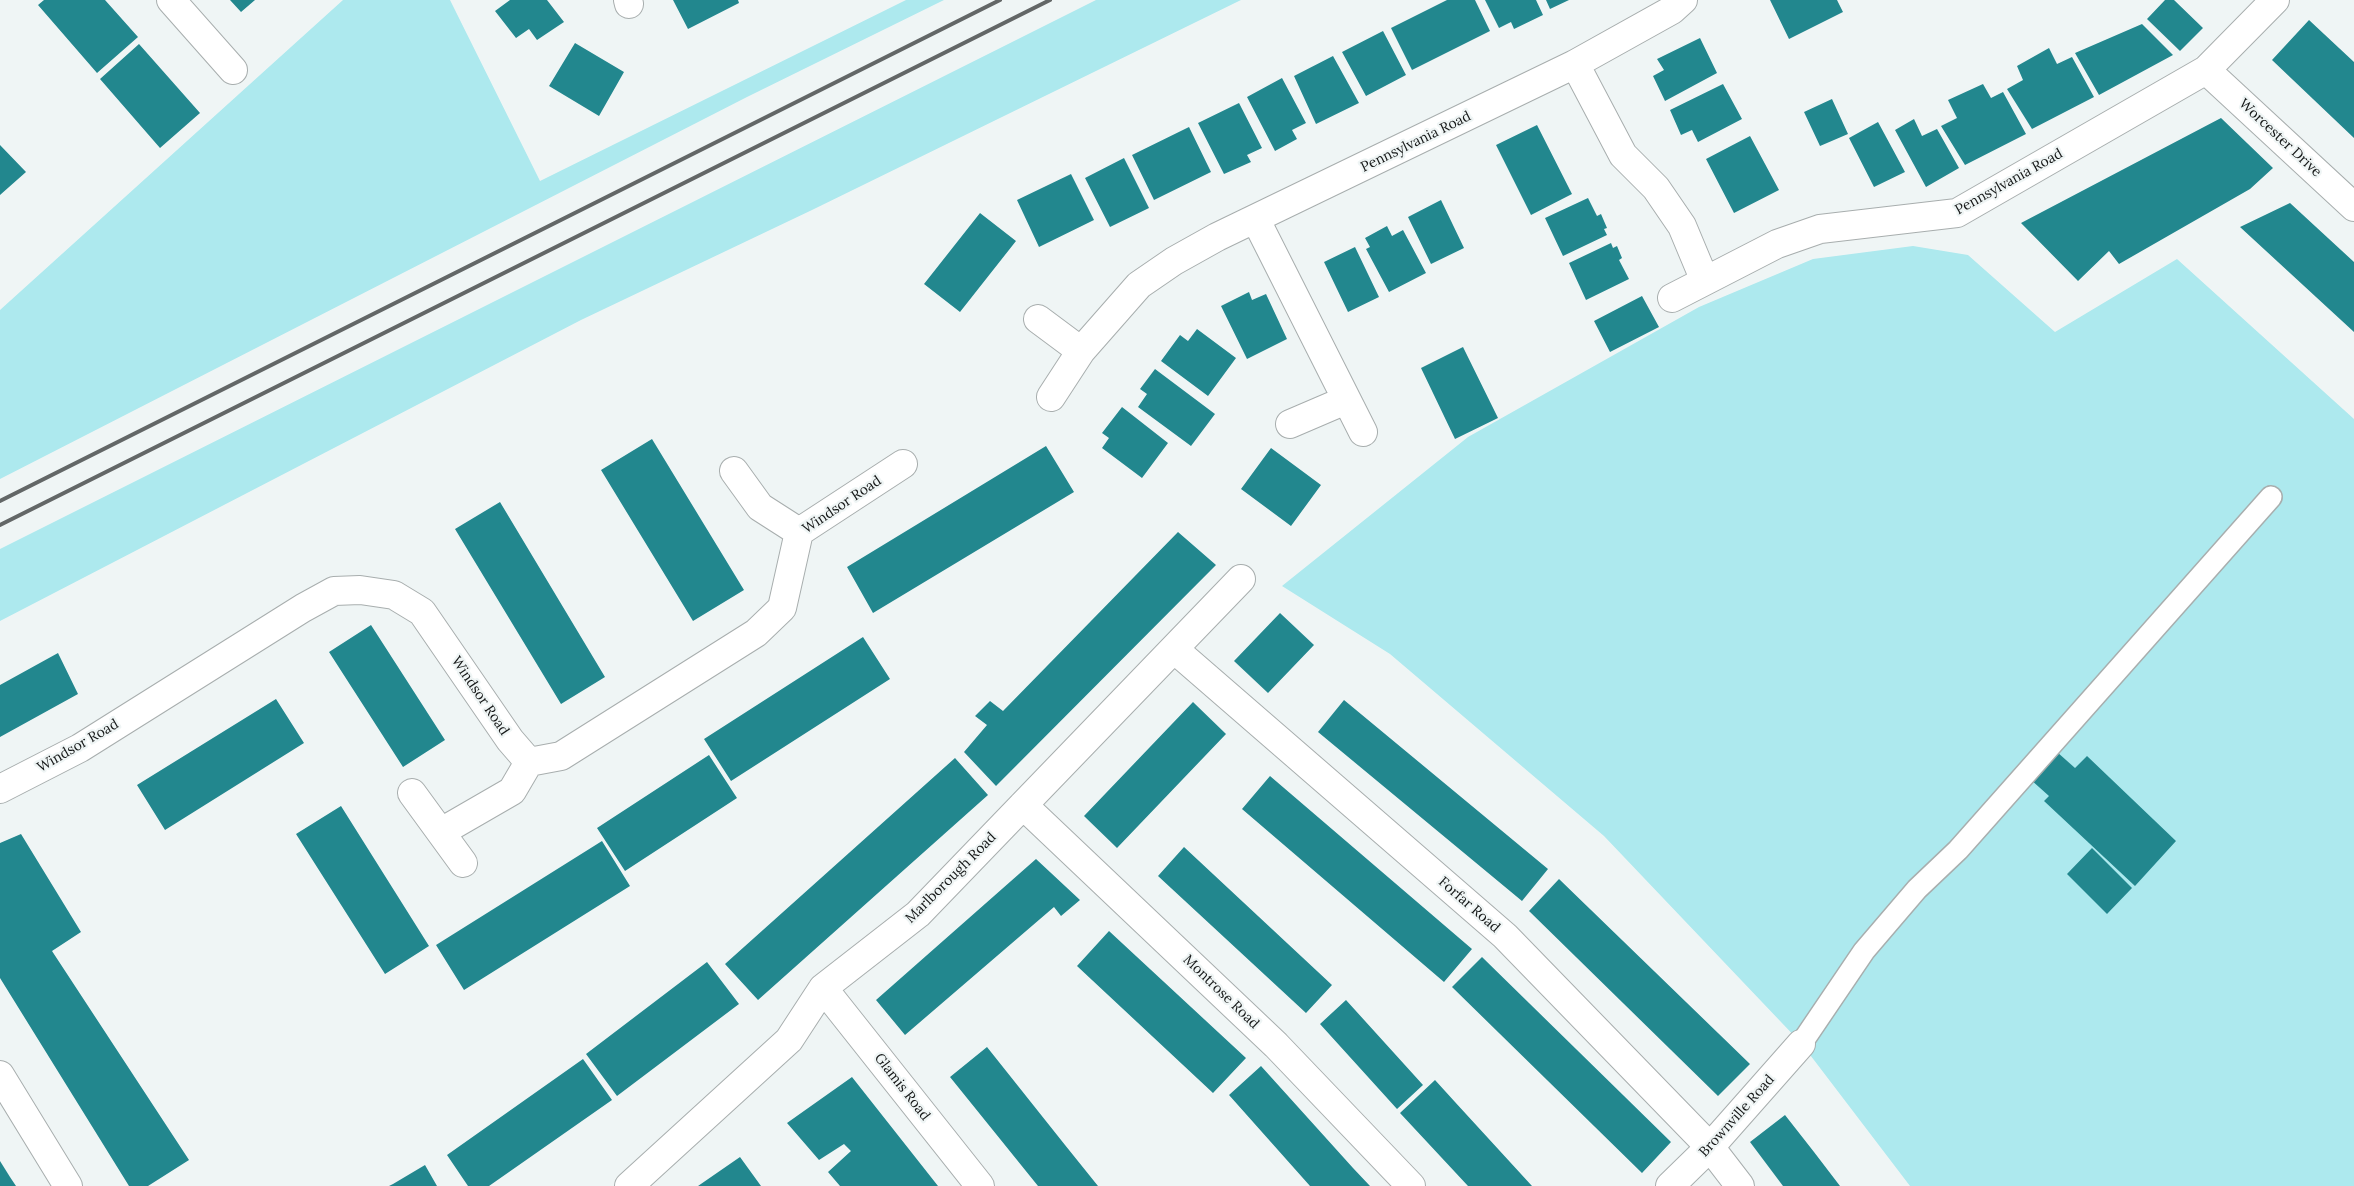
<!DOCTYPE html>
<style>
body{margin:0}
canvas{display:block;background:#eff5f5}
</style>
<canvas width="2354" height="1186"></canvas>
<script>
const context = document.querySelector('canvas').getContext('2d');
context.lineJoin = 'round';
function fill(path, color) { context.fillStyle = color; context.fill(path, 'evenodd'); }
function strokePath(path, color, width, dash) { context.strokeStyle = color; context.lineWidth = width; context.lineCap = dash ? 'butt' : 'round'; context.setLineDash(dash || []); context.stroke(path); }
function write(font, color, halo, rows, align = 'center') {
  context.font = font + ' Lora,serif'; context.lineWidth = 4.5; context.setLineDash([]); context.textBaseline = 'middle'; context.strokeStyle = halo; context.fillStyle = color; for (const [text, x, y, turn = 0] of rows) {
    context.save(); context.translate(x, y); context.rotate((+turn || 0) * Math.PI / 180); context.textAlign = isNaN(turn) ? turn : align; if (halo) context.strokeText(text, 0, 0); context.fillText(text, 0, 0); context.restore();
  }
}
fill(new Path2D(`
 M343,0H450L540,181L906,0H944L747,97L0,479V310Z
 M1096,0H1241L812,210L581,320L0,621V549Z
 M1913,246L1968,255L2055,332L2177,259L2354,419V1186H1910L1801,1043L1604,836L1390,654L1282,586L1468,437L1699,307L1813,259Z`), '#ade9ee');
fill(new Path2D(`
 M44,0H105L138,37L97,73L38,5Z
 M230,0H255L241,12Z
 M510,0H547L564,22L537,40L529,29L516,38L495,11Z
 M673,0H738L739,3L688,29Z
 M1447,0H1475L1490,31L1412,70L1391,28Z
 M1485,0H1536L1543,15L1514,29L1511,22L1499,28Z
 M1546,0H1569L1550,9Z
 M1770,0H1837L1843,12L1789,39Z
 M2165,0H2174L2203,28L2180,51L2147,19Z
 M2309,20L2354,62V138L2272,60Z
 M2142,24L2173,55L2099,95L2075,53Z
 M1383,31L1406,75L1366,96L1342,52Z
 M1700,38L1717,73L1665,101L1653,76L1664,70L1657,59Z
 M575,43L624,72L599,116L549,86Z
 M139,44L200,113L160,148L100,79Z
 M2049,48L2057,64L2072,57L2094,97L2032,129L2007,89L2023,80L2017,66Z
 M1333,56L1359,103L1316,124L1294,76Z
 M1282,78L1306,123L1292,130L1297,139L1275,151L1247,97Z
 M1723,84L1742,119L1698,142L1692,130L1681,135L1670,110Z
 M1983,84L1991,98L2003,92L2026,134L1965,165L1941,126L1957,118L1948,100Z
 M1832,99L1848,134L1820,146L1804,112Z
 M1239,103L1262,148L1247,155L1251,162L1224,174L1198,123Z
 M2221,118L2273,168L2250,189L2119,264L2109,251L2078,281L2021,223Z
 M1914,119L1922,136L1937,129L1959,168L1926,187L1895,130Z
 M1878,122L1905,172L1874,187L1849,138Z
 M1537,125L1572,194L1531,215L1496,145Z
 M1189,127L1211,172L1154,200L1132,155Z
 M1750,136L1779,190L1734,213L1706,159Z
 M0,145L26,172L0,195Z
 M1124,158L1149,208L1110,227L1085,178Z
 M1071,174L1094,220L1039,247L1017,200Z
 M1588,198L1597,216L1601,214L1607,228L1604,229L1607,235L1563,256L1545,218Z
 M1441,200L1464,248L1431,264L1408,217Z
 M2290,203L2354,262V332L2240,227Z
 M980,213L1016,241L960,312L924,284Z
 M1387,226L1392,236L1403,230L1426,273L1389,292L1366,249L1370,247L1365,238Z
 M1611,243L1613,248L1617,246L1622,258L1619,260L1629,279L1586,300L1569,263Z
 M1355,247L1379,297L1348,312L1324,262Z
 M1249,292L1252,300L1266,294L1287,339L1247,359L1221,306Z
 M1642,296L1659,327L1610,352L1594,321Z
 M1197,329L1236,358L1208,396L1161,361L1180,335L1188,341Z
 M1463,347L1498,418L1455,439L1421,368Z
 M1155,369L1215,414L1191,446L1138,407L1147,394L1140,389Z
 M1122,407L1168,443L1142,478L1102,448L1109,438L1102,433Z
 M652,439L744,590L693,621L601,470Z
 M1046,446L1074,492L873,613L847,567Z
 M1271,448L1321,485L1291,526L1241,489Z
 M500,502L605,677L561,704L455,529Z
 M1178,532L1216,565L996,786L964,752L987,725L975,716L990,701L1003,711Z
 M1280,613L1314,645L1268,693L1234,661Z
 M371,625L445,740L403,767L329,652Z
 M863,637L890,679L731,781L704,739Z
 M58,653L78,694L0,737V685Z
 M276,699L304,743L165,830L137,785Z
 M1344,700L1548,869L1522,901L1318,732Z
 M1193,702L1226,734L1117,848L1084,816Z
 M2057,752L2075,768L2087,756L2176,841L2135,886L2044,801L2049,796L2030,779Z
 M709,755L737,798L625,871L597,828Z
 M955,758L988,795L758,1000L725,964Z
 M1270,776L1472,949L1444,982L1242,809Z
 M341,806L429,946L385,974L296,834Z
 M21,834L81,932L52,951L189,1160L148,1186H129L0,978V843Z
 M602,841L630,886L464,990L436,945Z
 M1184,847L1332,985L1306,1013L1158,876Z
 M2092,848L2132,888L2107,914L2067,874Z
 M1036,859L1080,900L1061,916L1054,907L905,1035L876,1000Z
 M1559,879L1750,1064L1718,1096L1529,911Z
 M1109,931L1246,1058L1213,1093L1077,966Z
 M1482,957L1671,1142L1642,1173L1452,987Z
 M707,962L739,1004L617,1096L586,1054Z
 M1346,1000L1423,1085L1397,1109L1320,1024Z
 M987,1047L1065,1145L1098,1186H1038L950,1077Z
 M583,1059L612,1100L489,1186H468L447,1155Z
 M1261,1066L1353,1168L1370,1186H1310L1229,1095Z
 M852,1077L938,1186H840L828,1172L851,1151L844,1144L819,1160L787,1123Z
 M1435,1080L1455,1102L1532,1186H1468L1400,1113Z
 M1785,1115L1814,1152L1840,1186H1783L1750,1142Z
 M740,1157L761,1186H698Z
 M0,1161L10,1177L16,1186H0Z
 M425,1165L437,1186H389L393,1184Z`), '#22878e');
const lane = new Path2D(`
 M1801,1044L1864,951L1917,889L1958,850L2271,497`);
const street = new Path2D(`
 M171,0L233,70
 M628,0L629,4
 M1575,64L1623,155L1656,188L1682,226L1705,281
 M2206,70L2354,207
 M1256,220L1363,432
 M1672,298L1777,244L1820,229L1957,213L2206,70L2275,0
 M1038,319L1081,351
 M1051,397L1081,351L1139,285L1174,261L1217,237L1575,64L1672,10L1683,0
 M1290,424L1346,400
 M734,471L760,507L799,532
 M1174,649L1505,936L1710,1147L1740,1186
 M0,789L80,748L303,608L334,591L360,590L394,595L422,612L510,740L529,762L561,756L756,633L782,608L799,532L903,464
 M412,793L463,863
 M1023,805L1276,1045L1411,1186
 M441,832L512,791L529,762
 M823,988L980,1186
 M0,1075L68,1186
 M629,1186L789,1040L823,988L918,914L1241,579
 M1670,1186L1710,1147L1801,1044`);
strokePath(lane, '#a8aeae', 24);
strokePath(street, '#a8aeae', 30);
strokePath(lane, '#fff', 21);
strokePath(street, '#fff', 28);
strokePath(new Path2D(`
 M0,501L1000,0
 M0,525L1050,0`), '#636767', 4);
write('14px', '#141616', '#eff5f5', [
 ["Worcester Drive",2280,138,43],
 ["Pennsylvania Road",1416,142,-26],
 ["Pennsylvania Road",2009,182,-29],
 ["Windsor Road",842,505,-34],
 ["Windsor Road",480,696,56],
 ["Windsor Road",78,746,-30],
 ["Marlborough Road",951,878,-45],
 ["Forfar Road",1469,905,41],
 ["Montrose Road",1221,992,44],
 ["Glamis Road",902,1087,52],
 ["Brownville Road",1737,1116,-48]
]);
</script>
